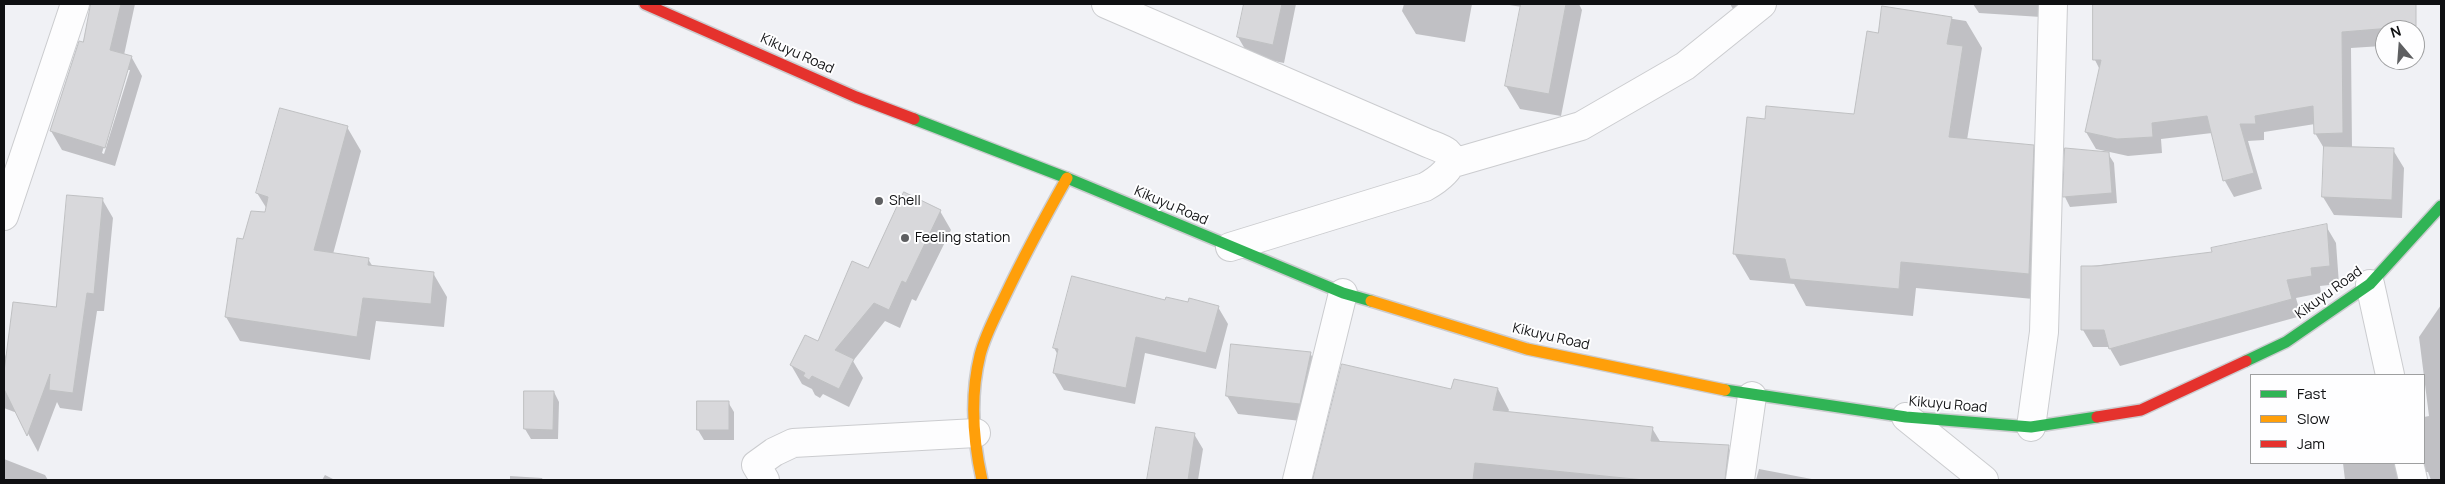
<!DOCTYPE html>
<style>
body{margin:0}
#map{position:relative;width:2445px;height:484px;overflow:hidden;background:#f0f1f5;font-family:Manrope,sans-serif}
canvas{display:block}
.frame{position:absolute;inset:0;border:5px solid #0f1012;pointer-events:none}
.legend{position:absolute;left:2250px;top:374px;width:175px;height:90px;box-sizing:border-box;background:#fefeff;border:1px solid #9e9fa0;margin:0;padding:6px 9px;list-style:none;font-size:15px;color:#0f1012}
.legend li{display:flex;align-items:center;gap:10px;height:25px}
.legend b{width:25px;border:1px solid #9e9fa0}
.north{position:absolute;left:2375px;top:20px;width:50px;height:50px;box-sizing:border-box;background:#fefeff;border:1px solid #9e9fa0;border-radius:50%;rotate:342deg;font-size:14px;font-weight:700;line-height:20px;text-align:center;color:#0f1012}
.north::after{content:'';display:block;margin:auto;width:18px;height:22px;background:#5e5f61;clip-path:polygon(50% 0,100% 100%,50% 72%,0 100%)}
</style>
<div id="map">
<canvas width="2445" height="484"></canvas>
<div class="frame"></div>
<ul class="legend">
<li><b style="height:6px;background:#30b455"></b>Fast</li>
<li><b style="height:6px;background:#ff9f0a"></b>Slow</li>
<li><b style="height:6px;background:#e5322d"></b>Jam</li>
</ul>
<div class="north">N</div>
</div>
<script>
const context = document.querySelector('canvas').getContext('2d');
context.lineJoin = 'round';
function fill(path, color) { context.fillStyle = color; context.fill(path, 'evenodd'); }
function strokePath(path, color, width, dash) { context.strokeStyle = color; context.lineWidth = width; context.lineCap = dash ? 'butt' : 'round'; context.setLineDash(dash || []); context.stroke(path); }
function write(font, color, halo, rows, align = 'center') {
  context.font = font + ' Manrope,sans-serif'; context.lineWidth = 4; context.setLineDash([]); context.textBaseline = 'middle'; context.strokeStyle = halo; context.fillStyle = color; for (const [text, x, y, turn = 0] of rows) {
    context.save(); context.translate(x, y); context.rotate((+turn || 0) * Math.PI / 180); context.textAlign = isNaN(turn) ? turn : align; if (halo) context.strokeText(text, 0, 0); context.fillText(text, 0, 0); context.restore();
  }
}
fill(new Path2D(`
 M92,4H135L124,55L132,58L142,76L115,166L62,150L51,131L83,44ZM127,70H130L104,154L102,153Z
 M1245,4H1296L1284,63L1249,56L1238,37Z
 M1404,4H1472L1465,42L1416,34L1402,11Z
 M1503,4H1579L1582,10L1561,116L1520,109L1506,86L1522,7Z
 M1730,4H1771L1736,14Z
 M1973,4H2042L2041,17L1979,13Z
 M2094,4H2379L2382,46L2351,48L2352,148L2393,150L2404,168L2402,218L2334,215L2323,197L2325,150L2315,133V124L2264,132V140L2248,141L2262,189L2234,197L2225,181L2212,133L2161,139L2162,153L2128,156L2096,149L2086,132L2100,70L2095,60Z
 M1883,8L1966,21L1982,48L1967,140L2033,146L2048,173L2044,300L1916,288L1913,316L1806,306L1794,284L1750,280L1734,253L1766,120L1855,115L1879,34Z
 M347,127L361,151L333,254L368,259L373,267L433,273L447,297L444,327L376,321L370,360L240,341L226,317L244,241L266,214L267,209L257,193Z
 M2107,152L2114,163L2117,203L2070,207L2065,197Z
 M102,199L113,218L104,311H97L82,411L60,408L57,402L38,452L17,413L4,408V360L9,346L58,309Z
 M940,211L951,230L916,301L912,299L900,328L885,321L853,361L863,378L849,407L823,394L820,398L815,395L812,389L802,384L791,365L819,343L868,270Z
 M2326,226L2336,243L2339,284L2320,286L2321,293L2296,298L2301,316L2120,366L2109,347H2093L2083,330L2082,267L2213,253Z
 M1166,302L1218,307L1228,324L1216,369L1145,353L1135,404L1064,390L1054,373L1058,355L1054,348Z
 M2441,305V480H2431L2428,472H2419L2409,480H2345L2343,463H2424V417L2429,416L2419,337Z
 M1310,353L1321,372L1310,422L1238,414L1227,396Z
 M1343,365L1452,390L1498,389L1509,410L1508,412L1652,428L1661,443L1728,447L1740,467L1739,480H1314Z
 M554,392L559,402L558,439H531L525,429Z
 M698,402H728L734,412V440H704L698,430Z
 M1157,428L1194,434L1203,449L1198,480H1149Z
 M4,459L45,475L48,480H4Z
 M1759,469L1817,480H1756Z
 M325,475L335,480H322Z
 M510,476L542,478L543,480H510Z`), '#0003');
const building = new Path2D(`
 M91,4H121L110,50L132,56L105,148L50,131L79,41L83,42Z
 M1244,4H1282L1273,45L1237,37Z
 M1521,4H1566L1549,94L1505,86Z
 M2093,4H2416V26L2342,32L2343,133L2314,134L2313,106L2255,116L2256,124H2240L2254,173L2223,181L2207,116L2152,123L2153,137L2117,139L2085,132L2101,60H2093Z
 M1882,6L1952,17L1947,44L1963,46L1949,137L2034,145L2029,274L1901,262L1899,289L1790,279L1785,259L1733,254L1747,117L1765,119L1766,106L1854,114L1867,31L1878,33Z
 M280,108L348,126L314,250L369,258L368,265L434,272L431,304L363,298L357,337L225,317L237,238L243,239L251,211L265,212L268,197L256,193Z
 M2324,146L2394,148L2392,200L2322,197Z
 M2065,148L2109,152L2112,193L2063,197Z
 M904,192L941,210L906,283L902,281L889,310L874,303L835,350L854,359L839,389L812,376L809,380L803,376L805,373L790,365L805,335L818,341L852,261L868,268Z
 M67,195L103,198L94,294L87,293L73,393L49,390L50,374L27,436L4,389V372L13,302L56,307Z
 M2327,224L2330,266L2311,268L2312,276L2287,280L2292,299L2109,349L2104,330H2081V266H2097L2212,252L2211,248Z
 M1072,276L1165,300L1166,297L1188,302L1189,298L1219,306L1206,353L1136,337L1126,388L1053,373L1058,349L1053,348Z
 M1231,344L1311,352L1300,404L1226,396Z
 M1342,364L1451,389L1454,379L1498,388L1493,410L1653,427L1651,441L1729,445L1725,480H1644L1475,463L1473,480H1313Z
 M524,391H554L553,430L524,429Z
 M697,401H729V430H697Z
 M1156,427L1195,433L1188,480H1147Z`);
fill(building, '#d8d8db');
strokePath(building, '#bfc0c2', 1);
const street = new Path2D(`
 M1106,4L1425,142C1432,145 1442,148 1447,152C1461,165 1434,182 1425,187L1230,247
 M1450,164L1581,126L1685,66L1762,4
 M4,216L75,4
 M2370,284L2390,375
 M1906,417L1984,480
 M2031,427L2044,332L2053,4
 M2409,463L2413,480
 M765,480L756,465L774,452L793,443L976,433
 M1297,480L1343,293
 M1740,480L1752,396`);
const fast = new Path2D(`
 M914,119L1067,178L1343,293L1371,301
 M2246,361L2286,342L2370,284L2441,206
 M1725,390L1906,417L2031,427L2097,417`);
const slow = new Path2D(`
 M1371,301L1527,349L1725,390
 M982,480C973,440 970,396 980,355C985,335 996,315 1005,296C1024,256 1045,217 1067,178`);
const jam = new Path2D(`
 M645,4L856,97L914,119
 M2097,417L2141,410L2246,361`);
strokePath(street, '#cbcccf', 30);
strokePath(fast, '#cbcccf', 14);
strokePath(slow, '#cbcccf', 14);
strokePath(jam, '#cbcccf', 14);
strokePath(street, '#fdfdfe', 28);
strokePath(fast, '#30b455', 11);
strokePath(slow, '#ff9f0a', 11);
strokePath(jam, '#e5322d', 11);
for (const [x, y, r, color] of [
 [879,201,5,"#5e5f61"],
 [905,238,5,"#5e5f61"]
]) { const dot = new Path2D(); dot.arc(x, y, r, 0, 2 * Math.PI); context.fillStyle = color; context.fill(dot); strokePath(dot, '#fefeff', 2); }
write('14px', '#0f1012', '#fefeff', [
 ["Kikuyu Road",797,54,24],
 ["Kikuyu Road",1171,206,23],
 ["Kikuyu Road",2329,293,-36],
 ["Kikuyu Road",1551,337,13],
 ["Kikuyu Road",1948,405,5]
]);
write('14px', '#0f1012', '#fefeff', [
 ["Shell",889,201],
 ["Feeling station",915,238]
], 'left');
</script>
